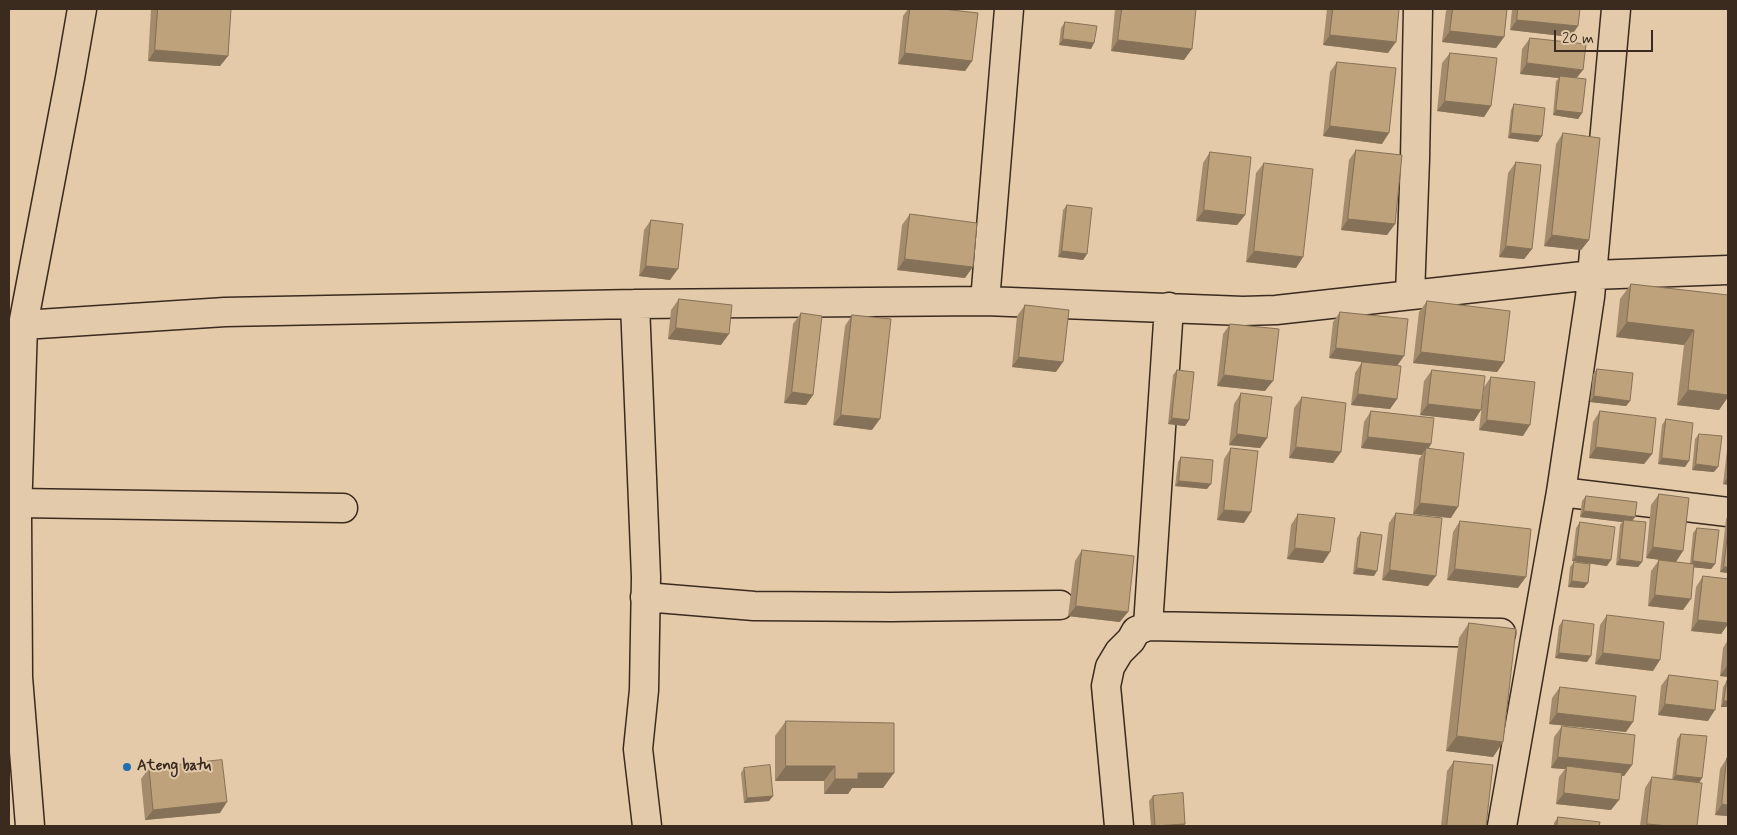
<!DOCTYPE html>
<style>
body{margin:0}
#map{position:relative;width:1737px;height:835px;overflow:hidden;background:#e4caa8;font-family:Mynerve,sans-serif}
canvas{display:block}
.frame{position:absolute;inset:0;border:10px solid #3b2a1e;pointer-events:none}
.scale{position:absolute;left:1554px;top:30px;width:99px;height:22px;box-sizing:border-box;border:2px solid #3b2a1e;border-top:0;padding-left:6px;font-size:15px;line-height:18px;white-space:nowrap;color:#3b2a1e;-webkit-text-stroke:4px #e3caab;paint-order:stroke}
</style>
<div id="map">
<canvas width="1737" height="835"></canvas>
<div class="frame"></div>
<div class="scale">20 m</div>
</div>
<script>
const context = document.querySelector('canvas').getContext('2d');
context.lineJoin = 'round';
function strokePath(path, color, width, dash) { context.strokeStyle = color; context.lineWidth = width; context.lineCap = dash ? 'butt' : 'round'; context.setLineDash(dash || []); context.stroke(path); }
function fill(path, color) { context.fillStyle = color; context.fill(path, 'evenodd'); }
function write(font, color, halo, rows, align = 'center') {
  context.font = font + ' Mynerve,sans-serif'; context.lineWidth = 4; context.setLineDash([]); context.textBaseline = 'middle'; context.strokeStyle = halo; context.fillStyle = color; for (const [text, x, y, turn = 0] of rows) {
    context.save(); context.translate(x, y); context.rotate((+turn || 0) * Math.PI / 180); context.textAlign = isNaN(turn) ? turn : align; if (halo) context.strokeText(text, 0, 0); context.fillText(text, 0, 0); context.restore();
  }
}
const street = new Path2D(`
 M1410,295L1415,159L1418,9
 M985,301L1009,9
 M23,325L225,312L635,304
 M1561,492L1728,512
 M18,503L343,508
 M645,597L754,606L891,607L1060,605
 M1148,626L1169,307
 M30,826L18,677L17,515L23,325L70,78L82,9
 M647,826L638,749L644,690L646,577L635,304L985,301L1243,311L1276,310L1592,275L1728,270
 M1119,826L1106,686L1110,667L1119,652L1131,640L1136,631L1148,626L1501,633
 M1502,826L1561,492L1590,297L1616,9`);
strokePath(street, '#3b2a1e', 31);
strokePath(street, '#e3caab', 28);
fill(new Path2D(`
 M151,9H231L228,56L220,66L148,61Z
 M908,9H943L972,61L965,71L898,64L903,16Z
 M1115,9H1196L1184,60L1111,51Z
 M1327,9H1399L1388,53L1323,45Z
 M1448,9H1507L1504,37L1496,48L1442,42L1446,11Z
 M1512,9H1580L1571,37L1510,30Z
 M1065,22L1094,43L1091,49L1059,45L1061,28Z
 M1530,38L1577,78L1582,113L1578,119L1553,115L1556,81L1559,78L1520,74L1522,49Z
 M1450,53L1491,106L1484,117L1437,111L1442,63Z
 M1337,62L1382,144L1323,136L1330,72Z
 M1514,104L1542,136L1538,142L1508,138L1511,110Z
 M1563,133L1589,240L1581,250L1544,246L1556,144Z
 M1356,150L1395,224L1387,235L1341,230L1349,160Z
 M1210,152L1245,215L1237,225L1196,221L1203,163Z
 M1516,162L1532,249L1524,259L1499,257L1508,173Z
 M1264,163L1303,257L1296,268L1246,262L1256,173Z
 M1067,205L1087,254L1083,260L1058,257L1063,210Z
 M910,214L965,278L897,270L902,225Z
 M651,220L670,280L639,276L644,230Z
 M1631,284L1728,295V397L1719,410L1677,405L1684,345L1616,337L1620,299Z
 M679,299L721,345L668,339L671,310Z
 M1427,301L1504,362L1497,372L1413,363L1419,312Z
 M1025,305L1056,372L1012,367L1017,316Z
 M1340,312L1397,366V399L1390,409L1351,405L1355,373L1362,362L1329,358L1333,322Z
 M801,313L813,395L806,405L784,403L793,324Z
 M852,315L872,430L833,425L845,326Z
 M1230,324L1265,391L1217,386L1223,334Z
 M1597,369L1630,401L1626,406L1590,402L1593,374Z
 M1177,370L1189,420L1185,426L1168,424L1173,375Z
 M1432,370L1474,421L1420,415L1424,381Z
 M1491,377L1523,436L1479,430L1484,387Z
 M1241,393L1267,438L1260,448L1229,445L1234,404Z
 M1302,397L1341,452L1333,463L1289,458L1294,408Z
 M1371,411L1431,444L1428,449L1451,518L1413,514L1419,459L1422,455L1361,448L1364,422Z
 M1600,411L1652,454L1644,464L1589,458L1593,422Z
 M1666,419L1685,467L1658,464L1662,425Z
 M1699,434L1714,472L1692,470L1695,439Z
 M1728,442V485L1723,484Z
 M1231,448L1244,523L1217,520L1224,459Z
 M1181,457L1207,489L1175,486L1178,462Z
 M1659,494L1676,562L1646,558L1651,505Z
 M1586,496L1633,521L1642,562L1638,567L1616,565L1620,525L1622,522L1580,517L1582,501Z
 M1396,513L1428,586L1382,580L1389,523Z
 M1298,514L1323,563L1287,559L1291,525Z
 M1728,516V573L1720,572L1726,519Z
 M1460,521L1518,588L1447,580L1453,532Z
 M1580,522L1607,566L1572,561L1576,528Z
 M1697,528L1715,564L1711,569L1694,567L1683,610L1648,606L1651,571L1659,560L1690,564L1693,533Z
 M1361,532L1374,576L1353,574L1357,538Z
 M1082,550L1120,622L1068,616L1075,561Z
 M1574,562L1584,588L1568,587L1570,567Z
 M1703,576L1728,579V624L1721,634L1691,631L1696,587Z
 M1607,615L1653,671L1595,664L1600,625Z
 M1563,620L1587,662L1555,658L1559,626Z
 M1469,623L1503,742L1493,757L1446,751L1459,638Z
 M1728,640V677L1720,676L1723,648Z
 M1669,675L1708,721L1658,715L1661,686Z
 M1727,681L1728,682V707H1721L1723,687Z
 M1560,687L1626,732L1549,724L1552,698Z
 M786,721L883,788H852L848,794H824V781H775V736Z
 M1562,726L1632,765L1624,776H1621L1611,810L1556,804L1559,777L1565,769L1551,768L1554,737Z
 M1681,734L1702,778L1699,783L1697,826H1640L1645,788L1652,777L1672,780L1677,739Z
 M1727,758L1728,816L1715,815L1720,769Z
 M1454,761L1486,826H1441L1447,771Z
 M149,768L220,813L145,820L141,779Z
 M744,768L773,796L769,801L744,803L741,773Z
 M1153,796L1185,824L1183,826H1151L1149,801Z
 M1558,817L1599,826H1554V823Z`), '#a38b6b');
fill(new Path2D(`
 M1517,20L1578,26L1571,37L1510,30Z
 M1450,31L1504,37L1496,48L1442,42Z
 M1330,35L1396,42L1388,53L1323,45Z
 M1063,39L1094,43L1091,49L1059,45Z
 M1118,40L1192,49L1184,60L1111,51Z
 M155,50L228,56L220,66L148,61Z
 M905,53L972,61L965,71L898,64Z
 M1527,63L1583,70L1575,80L1560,76L1559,78L1520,74Z
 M1445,101L1491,106L1484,117L1437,111Z
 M1556,110L1582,113L1578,119L1553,115Z
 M1330,126L1389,133L1382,144L1323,136Z
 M1511,133L1542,136L1538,142L1508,138Z
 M1204,210L1245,215L1237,225L1196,221Z
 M1348,219L1395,224L1387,235L1341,230Z
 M1552,235L1589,240L1581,250L1544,246Z
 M1506,246L1532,249L1524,259L1499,257Z
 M1062,251L1087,254L1083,260L1058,257Z
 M1254,251L1303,257L1296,268L1246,262Z
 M905,259L973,267L965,278L897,270Z
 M646,266L678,269L670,280L639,276Z
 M1627,322L1694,330L1684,345L1616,337Z
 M676,328L729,334L721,345L668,339Z
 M1336,348L1404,356L1397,366L1329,358Z
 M1421,352L1504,362L1497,372L1413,363Z
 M1019,357L1063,362L1056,372L1012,367Z
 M1224,375L1273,381L1265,391L1217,386Z
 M1688,390L1728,395V397L1719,410L1677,405Z
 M792,392L813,395L806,405L784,403Z
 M1358,394L1397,399L1390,409L1351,405Z
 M1594,396L1630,401L1626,406L1590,402Z
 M1428,404L1481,410L1474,421L1420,415Z
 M841,415L880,419L872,430L833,425Z
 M1172,418L1189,420L1185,426L1168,424Z
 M1487,420L1530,425L1523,436L1479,430Z
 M1237,434L1267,438L1260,448L1229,445Z
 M1368,437L1431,444L1426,453V448L1422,455L1361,448Z
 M1296,447L1341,452L1333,463L1289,458Z
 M1596,447L1652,454L1644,464L1589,458Z
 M1662,458L1689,461L1685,467L1658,464Z
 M1696,464L1718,467L1714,472L1692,470Z
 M1728,477V485L1723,484Z
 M1179,481L1211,484L1207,489L1175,486Z
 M1420,503L1458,507L1451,518L1413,514Z
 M1224,510L1251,512L1244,523L1217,520Z
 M1584,511L1635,517L1631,523L1624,520L1622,522L1580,517Z
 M1653,547L1683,551L1676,562L1646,558Z
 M1295,548L1330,552L1323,563L1287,559Z
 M1576,556L1611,560L1607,566L1572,561Z
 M1620,559L1642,562L1638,567L1616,565Z
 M1693,561L1715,564L1711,569L1689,567Z
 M1724,567H1728V573L1720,572Z
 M1357,568L1377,571L1374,576L1353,574Z
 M1455,569L1526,577L1518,588L1447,580Z
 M1390,570L1436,576L1428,586L1382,580Z
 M1572,581L1588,583L1584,588L1568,587Z
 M1655,595L1691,599L1683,610L1648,606Z
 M1076,606L1128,612L1120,622L1068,616Z
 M1698,620L1728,623V624L1721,634L1691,631Z
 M1559,653L1591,656L1587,662L1555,658Z
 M1603,653L1660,660L1653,671L1595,664Z
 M1727,666H1728V677L1720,676Z
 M1724,701H1728V707H1721Z
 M1665,704L1715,710L1708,721L1658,715Z
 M1557,713L1633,722L1626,732L1549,724Z
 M1457,736L1503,742L1493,757L1446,751Z
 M1558,757L1632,765L1624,776L1566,769L1567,766L1565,769L1551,768Z
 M786,766H835L824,781H775Z
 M858,773H894L883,788H852L848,794H824L835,779Z
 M1676,775L1702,778L1698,784L1672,780Z
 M1564,793L1619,800L1611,810L1556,804Z
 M773,796L769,801L744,803L747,798Z
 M227,802L220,813L145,820L153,810Z
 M1722,804L1728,805V816L1715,815Z
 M1185,824L1183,826H1155Z
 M1647,824L1669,826H1645Z`), '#857157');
const building = new Path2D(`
 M158,9H231L228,56L155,50Z
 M910,9H943L978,13L972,61L905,53Z
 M1122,9H1196L1192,49L1118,40Z
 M1333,9H1399L1396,42L1330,35Z
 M1453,9H1507L1504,37L1450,31Z
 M1518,9H1580L1578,26L1517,20Z
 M1065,22L1097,26L1094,43L1063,39Z
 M1530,38L1586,44L1583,70L1527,63Z
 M1450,53L1497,58L1491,106L1445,101Z
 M1337,62L1396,68L1389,133L1330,126Z
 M1560,76L1586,79L1582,113L1556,110Z
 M1514,104L1545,108L1542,136L1511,133Z
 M1563,133L1600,138L1589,240L1552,235Z
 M1356,150L1402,155L1395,224L1348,219Z
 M1210,152L1251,157L1245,215L1204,210Z
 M1516,162L1541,165L1532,249L1506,246Z
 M1264,163L1313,169L1303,257L1254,251Z
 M1067,205L1092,208L1087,254L1062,251Z
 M910,214L977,223L973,267L905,259Z
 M651,220L683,224L678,269L646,266Z
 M1631,284L1728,295V395L1688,390L1694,330L1627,322Z
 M679,299L732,305L729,334L676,328Z
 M1427,301L1510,311L1504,362L1421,352Z
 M1025,305L1069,310L1063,362L1019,357Z
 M1340,312L1408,319L1404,356L1336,348Z
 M801,313L822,316L813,395L792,392Z
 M852,315L891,319L880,419L841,415Z
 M1230,324L1279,329L1273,381L1224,375Z
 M1362,362L1401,366L1397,399L1358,394Z
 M1597,369L1633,373L1630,401L1594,396Z
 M1177,370L1194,372L1189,420L1172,418Z
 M1432,370L1485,376L1481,410L1428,404Z
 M1491,377L1535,382L1530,425L1487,420Z
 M1241,393L1272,397L1267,438L1237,434Z
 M1302,397L1346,403L1341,452L1296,447Z
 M1371,411L1434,418L1431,444L1368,437Z
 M1600,411L1656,418L1652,454L1596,447Z
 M1666,419L1693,423L1689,461L1662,458Z
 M1699,434L1722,436L1718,467L1696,464Z
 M1231,448L1258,451L1251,512L1224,510Z
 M1426,448L1464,453L1458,507L1420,503Z
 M1181,457L1213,460L1211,484L1179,481Z
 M1659,494L1689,498L1683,551L1653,547Z
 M1586,496L1637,502L1635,517L1584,511Z
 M1396,513L1442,518L1436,576L1390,570Z
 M1298,514L1335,518L1330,552L1295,548Z
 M1624,520L1646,522L1642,562L1620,559Z
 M1460,521L1531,529L1526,577L1455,569Z
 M1580,522L1615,527L1611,560L1576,556Z
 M1697,528L1719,530L1715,564L1693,561Z
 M1728,530V567H1724Z
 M1361,532L1382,535L1377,571L1357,568Z
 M1082,550L1134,556L1128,612L1076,606Z
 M1659,560L1694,564L1691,599L1655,595Z
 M1574,562L1590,564L1588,583L1572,581Z
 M1703,576L1728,579V623L1698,620Z
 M1607,615L1664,622L1660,660L1603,653Z
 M1563,620L1594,624L1591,656L1559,653Z
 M1469,623L1516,629L1503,742L1457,736Z
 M1669,675L1718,681L1715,710L1665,704Z
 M1727,681L1728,682V701H1724Z
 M1560,687L1636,696L1633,722L1557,713Z
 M786,721L894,723V773H858V779H835V766H786Z
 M1562,726L1635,735L1632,765L1558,757Z
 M1681,734L1707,736L1702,778L1676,775Z
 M1727,758H1728V805L1722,804Z
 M222,760L227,802L153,810L149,768Z
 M1454,761L1493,765L1486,826H1447Z
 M770,765L773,796L747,798L744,768Z
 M1567,766L1622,773L1619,800L1564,793Z
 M1652,777L1702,783L1697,826H1669L1647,824Z
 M1183,793L1185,824L1155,826L1153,796Z
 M1558,817L1600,822L1599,826H1557Z`);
fill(building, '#bea27c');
strokePath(building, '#857157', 1);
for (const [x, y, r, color] of [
 [127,767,5,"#1f6fb2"]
]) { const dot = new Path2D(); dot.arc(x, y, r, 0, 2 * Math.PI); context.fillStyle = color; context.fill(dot); strokePath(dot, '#e3caab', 2); }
write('bold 15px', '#3b2a1e', '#e3caab', [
 ["Ateng batu",137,767]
], 'left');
</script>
